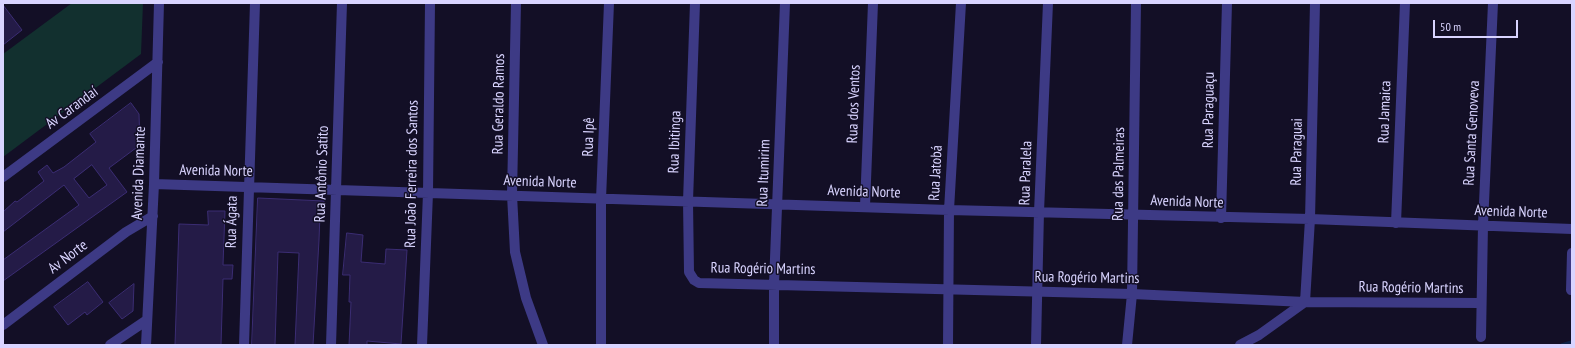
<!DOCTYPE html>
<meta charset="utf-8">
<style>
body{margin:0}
#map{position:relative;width:1575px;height:348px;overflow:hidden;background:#130f26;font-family:"PT Sans Narrow",sans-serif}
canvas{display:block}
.frame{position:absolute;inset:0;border:4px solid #d9d4ff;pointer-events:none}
.scale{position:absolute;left:1433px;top:20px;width:85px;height:18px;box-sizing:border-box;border:2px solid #d9d4ff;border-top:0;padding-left:5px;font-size:12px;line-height:14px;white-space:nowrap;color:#d9d4ff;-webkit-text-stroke:3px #130f26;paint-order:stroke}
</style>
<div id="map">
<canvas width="1575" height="348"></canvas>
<div class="frame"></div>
<div class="scale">50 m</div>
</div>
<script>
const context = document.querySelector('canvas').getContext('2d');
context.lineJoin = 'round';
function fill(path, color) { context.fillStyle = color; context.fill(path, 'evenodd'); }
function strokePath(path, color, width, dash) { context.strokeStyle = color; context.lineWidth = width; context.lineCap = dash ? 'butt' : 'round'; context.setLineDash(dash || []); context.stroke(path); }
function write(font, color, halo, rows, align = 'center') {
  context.font = font + ' "PT Sans Narrow",sans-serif'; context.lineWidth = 3; context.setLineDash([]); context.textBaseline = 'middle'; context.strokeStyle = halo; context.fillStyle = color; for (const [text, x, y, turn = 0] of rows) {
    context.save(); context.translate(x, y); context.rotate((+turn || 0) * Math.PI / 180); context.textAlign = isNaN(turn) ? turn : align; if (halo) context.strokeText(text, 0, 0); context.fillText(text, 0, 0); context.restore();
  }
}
fill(new Path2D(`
 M72,3H143L141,54L3,157V54Z`), '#12302f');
strokePath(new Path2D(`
 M1562,345L1572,342`), '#0c2248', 3.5);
const building = new Path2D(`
 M3,5L22,30L3,45Z
 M131,103L139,114L140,145L109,168L127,192L3,281V260L79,205L64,185L3,232V212L15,201L17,202L44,181L38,172L47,165L53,173L64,167L96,142L90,134ZM92,165L107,185L89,198L74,179Z
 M258,198L324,201L323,215L320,214L319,240L313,345H295L299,253L278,252L275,345H252Z
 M208,211H225L223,265H233L232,279H223L221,345H175L179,224L208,225Z
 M347,233L363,235L361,262L385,264L386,249L407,250L401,344L367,341V345H349L351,302H349L350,275H343Z
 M88,282L103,302L87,315L85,312L68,325L54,307Z
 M134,284L133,311L122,319L109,303Z`);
fill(building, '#241b47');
strokePath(building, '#3b2d73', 1);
strokePath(new Path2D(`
 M516,3L512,195L515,252L526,298L543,345
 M695,3L688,201L689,272L694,280L699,283L1132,294L1305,302L1480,303
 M3,177L158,62
 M154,184L949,210L1310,219L1572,229
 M865,206L873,3
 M1221,218L1227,3
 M1396,223L1405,3
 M1571,290L1572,253
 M3,325L126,232L153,216
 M1481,337L1483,225L1493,3
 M110,345L147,320
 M146,345L154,184L159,3
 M244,345L255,3
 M331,345L342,3
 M422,345L428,193L430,3
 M601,345V199L609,3
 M774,345V284L785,3
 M948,345L949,210L961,3
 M1036,345L1039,212L1048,3
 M1127,345L1132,294L1136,3
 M1240,345L1259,335L1305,302L1310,219L1315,3`), '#3d3a85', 10);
write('15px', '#d9d4ff', '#130f26', [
 ["Rua Geraldo Ramos",499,104,-89],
 ["Rua dos Ventos",854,104,-88],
 ["Av Carandaí",72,108,-36],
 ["Rua Paraguaçu",1209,110,-89],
 ["Rua Jamaica",1385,112,-88],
 ["Rua Santa Genoveva",1472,133,-87],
 ["Rua Ipê",589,137,-88],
 ["Rua Ibitinga",675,142,-88],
 ["Rua Paraguai",1297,152,-89],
 ["Avenida Norte",216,171,1],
 ["Avenida Diamante",139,173,-88],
 ["Rua Itumirim",764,173,-88],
 ["Rua Jatobá",936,173,-87],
 ["Rua Paralela",1026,173,-88],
 ["Rua Antônio Satito",322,174,-88],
 ["Rua João Ferreira dos Santos",412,174,-89],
 ["Rua das Palmeiras",1119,174,-89],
 ["Avenida Norte",540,182,2],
 ["Avenida Norte",864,192,2],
 ["Avenida Norte",1187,202,2],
 ["Avenida Norte",1511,212,2],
 ["Rua Ágata",232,222,-89],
 ["Av Norte",68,257,-37],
 ["Rua Rogério Martins",763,269,1],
 ["Rua Rogério Martins",1087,278,1],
 ["Rua Rogério Martins",1411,288,1]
]);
</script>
